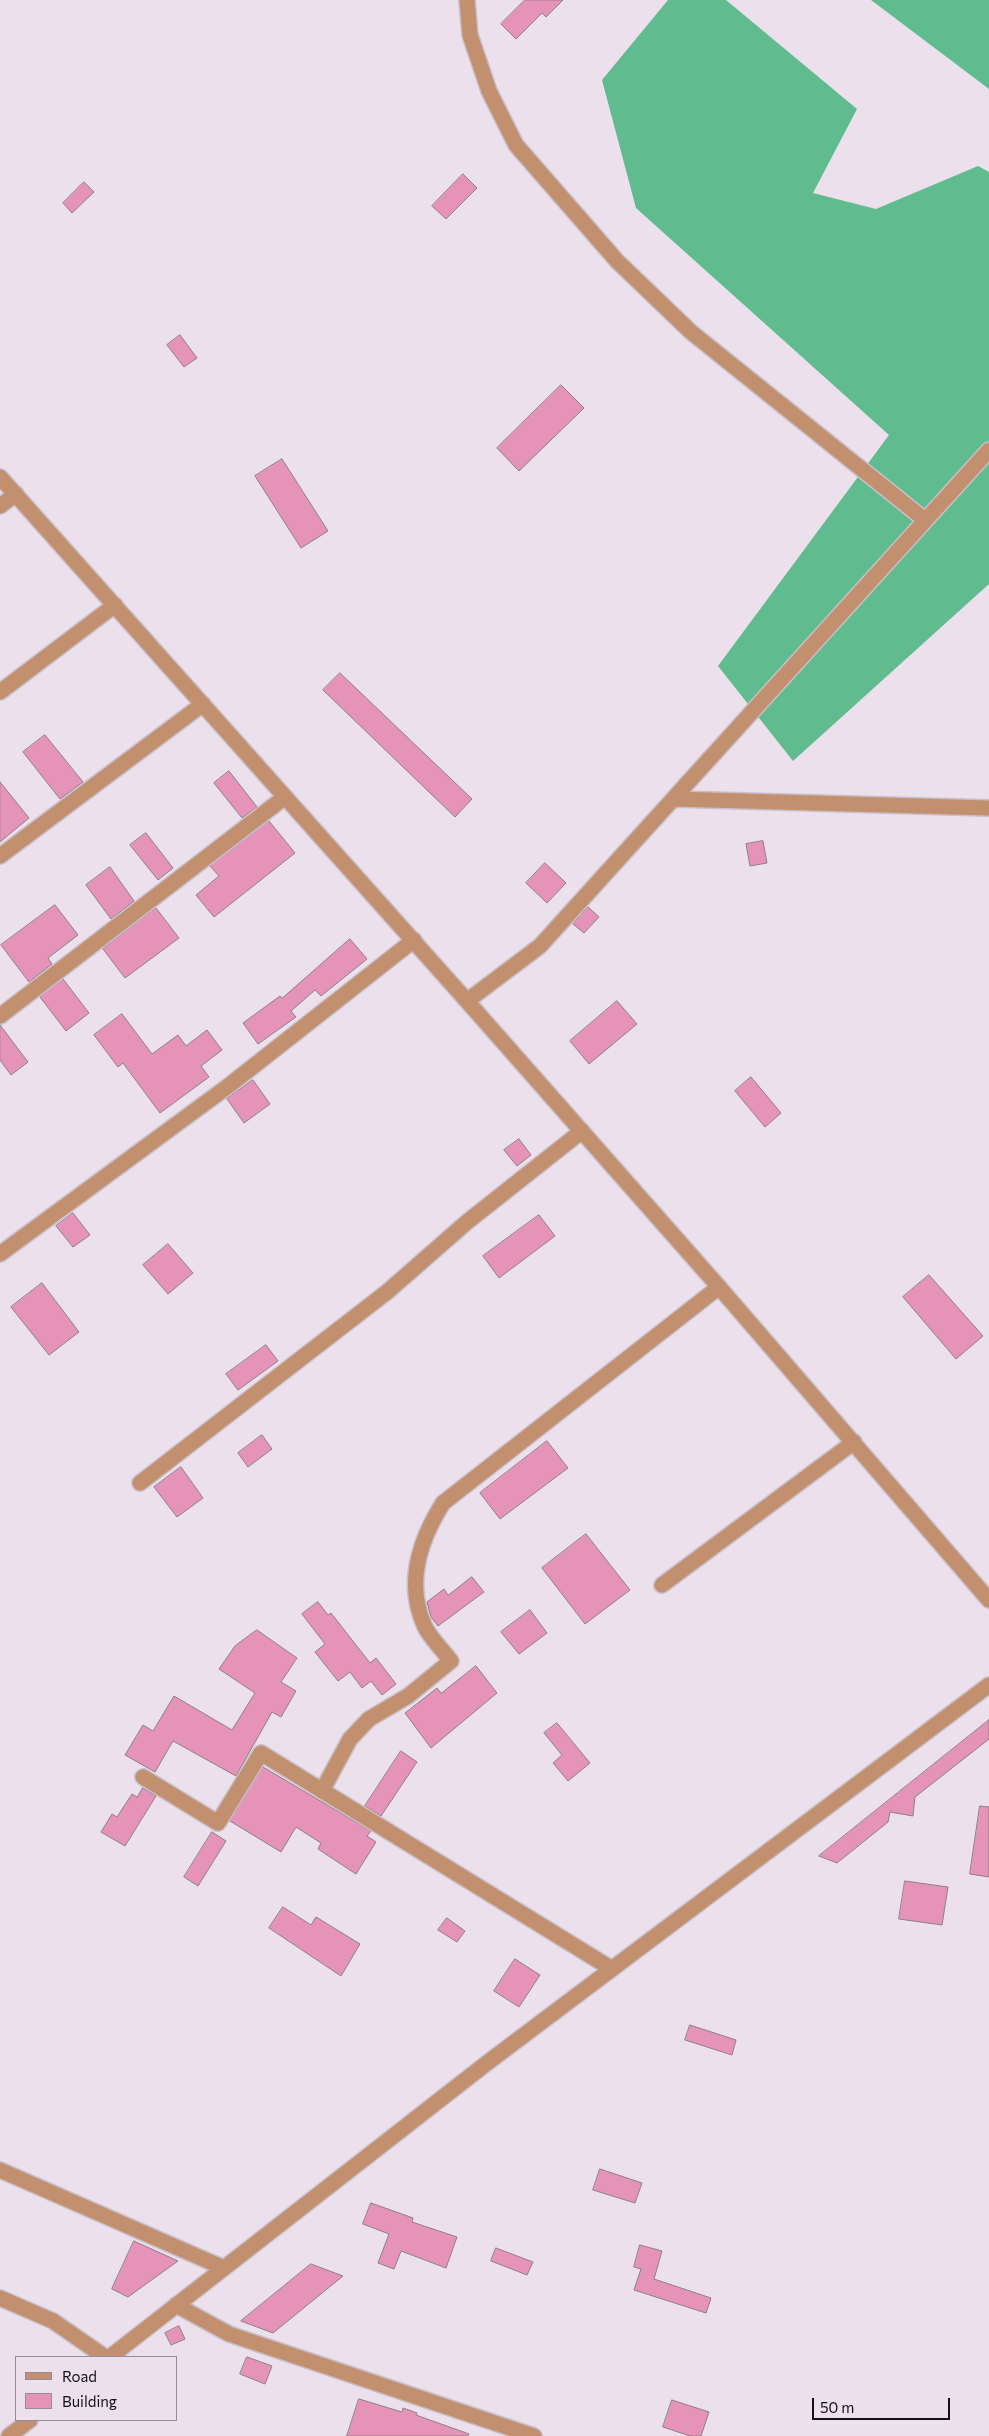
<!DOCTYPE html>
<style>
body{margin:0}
#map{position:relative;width:989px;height:2436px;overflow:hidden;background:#ebe0eb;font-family:Commissioner,sans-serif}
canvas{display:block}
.legend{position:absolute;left:15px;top:2356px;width:162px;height:65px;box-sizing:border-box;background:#ebe0eb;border:1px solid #958c95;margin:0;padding:6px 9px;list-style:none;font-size:15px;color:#130f13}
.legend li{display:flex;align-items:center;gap:10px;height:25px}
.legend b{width:25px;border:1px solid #958c95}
.scale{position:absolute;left:812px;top:2398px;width:138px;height:22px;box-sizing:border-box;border:2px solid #130f13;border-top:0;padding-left:6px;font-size:15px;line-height:18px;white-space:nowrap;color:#130f13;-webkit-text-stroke:4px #ebe0eb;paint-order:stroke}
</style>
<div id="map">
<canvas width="989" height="2436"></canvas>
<ul class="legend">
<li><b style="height:6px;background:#c2906e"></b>Road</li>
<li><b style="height:14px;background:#e693ba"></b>Building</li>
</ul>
<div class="scale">50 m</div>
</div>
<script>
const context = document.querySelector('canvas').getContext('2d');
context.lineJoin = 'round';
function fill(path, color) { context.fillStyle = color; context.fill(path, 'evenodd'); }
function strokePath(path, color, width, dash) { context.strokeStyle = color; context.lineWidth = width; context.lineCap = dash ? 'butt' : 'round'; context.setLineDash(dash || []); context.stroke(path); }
fill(new Path2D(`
 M668,0H726L857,109L813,193L876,209L978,166L989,172V584L793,761L718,666L889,435L636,208L602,80Z
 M871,0H989V89Z`), '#60bc8f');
const building = new Path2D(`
 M525,0H563L546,17L542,13L516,39L501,24Z
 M463,174L477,188L446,219L432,206Z
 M84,182L94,192L72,213L63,203Z
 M180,335L197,358L184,367L167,345Z
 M561,385L584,408L519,471L497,448Z
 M282,459L328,531L301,548L255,476Z
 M340,673L472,799L455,817L323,690Z
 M45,735L83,782L60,799L23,752Z
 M229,771L257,807L242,818L214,783Z
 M0,782L29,818L0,842Z
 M269,821L295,853L214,917L196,895L219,876L210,866Z
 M146,833L173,868L158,880L130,845Z
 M763,841L767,863L750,866L746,844Z
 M545,863L566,883L547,903L526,883Z
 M110,867L134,901L111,919L86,885Z
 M55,905L78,935L48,958L52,964L29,982L1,945Z
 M588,907L599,917L584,933L573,924Z
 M156,908L179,938L125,978L103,949Z
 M350,939L367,959L321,996L315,990L291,1011L296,1017L258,1044L243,1023L280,996L282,998Z
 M63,979L89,1013L66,1031L40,997Z
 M617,1001L637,1024L589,1064L570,1041Z
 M122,1014L152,1054L178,1035L186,1046L207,1030L222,1050L201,1066L209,1077L160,1113L123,1063L118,1067L94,1035Z
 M0,1025L28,1062L11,1075L0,1060Z
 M751,1077L781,1113L765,1127L735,1091Z
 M253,1080L270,1104L244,1123L227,1099Z
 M519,1139L531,1155L517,1166L504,1150Z
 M73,1213L90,1235L73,1247L56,1226Z
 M539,1215L555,1236L499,1278L483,1256Z
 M168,1244L193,1273L168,1294L143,1265Z
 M929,1275L983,1336L956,1359L903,1297Z
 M42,1283L79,1332L49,1355L11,1307Z
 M266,1345L278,1361L238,1390L226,1374Z
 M262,1435L272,1449L248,1467L238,1453Z
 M547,1441L568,1468L500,1519L480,1493Z
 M181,1467L203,1498L177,1517L154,1487Z
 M586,1534L630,1590L585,1624L542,1568Z
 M472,1577L484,1592L438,1626L431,1617L427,1602L444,1589L448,1595Z
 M318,1602L328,1615L331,1613L370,1663L376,1658L396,1684L382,1695L371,1681L362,1688L350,1672L338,1681L315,1652L325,1644L302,1614Z
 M530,1610L547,1633L519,1654L501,1632Z
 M257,1630L297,1658L281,1682L296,1691L281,1717L272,1712L236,1776L173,1741L155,1772L125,1755L143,1725L153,1731L174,1696L232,1730L255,1693L219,1669L235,1646Z
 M476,1666L497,1693L431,1748L405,1713L437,1688L441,1693Z
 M989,1720V1739L915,1797L913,1816L890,1812L888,1822L837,1863L819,1856Z
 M557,1723L590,1763L568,1781L553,1763L562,1755L544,1733Z
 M401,1751L417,1762L381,1816L365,1806Z
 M263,1767L371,1831L367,1836L376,1842L356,1874L318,1849L321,1843L296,1827L281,1852L230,1821Z
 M143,1788L156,1796L125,1846L101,1832L112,1814L117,1817L132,1794L137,1797Z
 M980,1806L989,1807V1877L970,1874Z
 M212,1832L226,1841L198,1886L184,1877Z
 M905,1881L948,1887L942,1925L899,1919Z
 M283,1907L311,1925L316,1917L360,1944L341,1976L269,1928Z
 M447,1918L465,1931L457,1942L438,1930Z
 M515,1959L540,1975L519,2007L494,1991Z
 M690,2025L736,2040L732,2055L685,2040Z
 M600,2169L642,2183L635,2203L593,2190Z
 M371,2203L413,2218L412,2222L457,2237L446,2268L401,2251L394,2269L378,2263L389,2234L363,2224Z
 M134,2241L178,2261L128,2297L112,2289Z
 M640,2245L662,2251L654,2279L711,2298L706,2313L634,2290L641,2269L634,2267Z
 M496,2248L533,2262L527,2275L491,2261Z
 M311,2264L343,2276L273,2333L241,2321Z
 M179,2326L185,2339L171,2345L165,2333Z
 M247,2357L272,2366L265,2384L240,2374Z
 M359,2399L402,2412L403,2408L417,2413L416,2415L469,2434L468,2436H347Z
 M672,2400L709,2412L701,2436H690L663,2427Z`);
fill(building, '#e693ba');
strokePath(building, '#8d7f85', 1);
const minor = new Path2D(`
 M467,0L470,35L489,91L516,145L617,261L691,332L925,520
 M0,477L467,1001L719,1287L989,1600
 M0,506L16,494
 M0,692L115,605
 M675,799L989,808
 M0,856L203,704
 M467,1001L540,946L989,450
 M0,1016L285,797
 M0,1254L227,1087L414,940
 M140,1483L387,1292L467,1222L582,1131
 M662,1585L854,1442
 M143,1777L218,1823L261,1753L612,1969
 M322,1791L350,1739L369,1719L408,1696L451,1661C443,1650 431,1639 425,1627C405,1584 419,1541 443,1503L719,1287
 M0,2170L224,2268
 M0,2298L53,2321L105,2357
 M176,2305L229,2334L534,2436
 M110,2357L487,2063L989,1685
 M9,2436L30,2420`);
strokePath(minor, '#c8bfc8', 18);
strokePath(minor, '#c2906e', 15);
</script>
